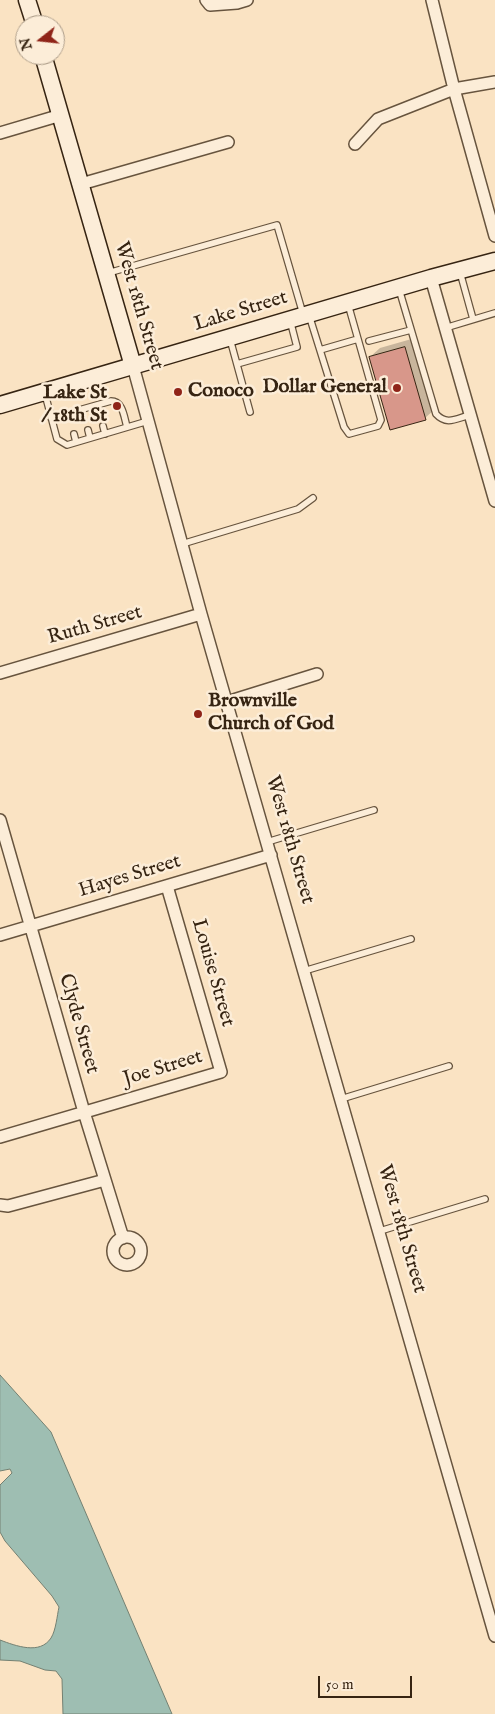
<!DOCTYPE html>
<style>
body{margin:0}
#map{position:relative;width:495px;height:1714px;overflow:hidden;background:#fae3c3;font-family:"IM FELL English",serif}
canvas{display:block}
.north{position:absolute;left:15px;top:15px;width:50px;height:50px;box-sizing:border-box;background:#fcedd8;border:1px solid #ad9d89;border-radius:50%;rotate:254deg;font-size:14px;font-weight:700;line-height:20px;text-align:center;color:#362412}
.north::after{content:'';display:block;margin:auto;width:18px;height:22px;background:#8f2418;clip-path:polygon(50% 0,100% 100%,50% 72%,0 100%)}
.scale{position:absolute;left:318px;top:1676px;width:94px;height:22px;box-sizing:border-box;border:2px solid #362412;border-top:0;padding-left:6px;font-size:15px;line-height:18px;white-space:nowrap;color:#362412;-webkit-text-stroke:4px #fcedd8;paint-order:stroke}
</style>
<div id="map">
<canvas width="495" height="1714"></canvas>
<div class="north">N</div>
<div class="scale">50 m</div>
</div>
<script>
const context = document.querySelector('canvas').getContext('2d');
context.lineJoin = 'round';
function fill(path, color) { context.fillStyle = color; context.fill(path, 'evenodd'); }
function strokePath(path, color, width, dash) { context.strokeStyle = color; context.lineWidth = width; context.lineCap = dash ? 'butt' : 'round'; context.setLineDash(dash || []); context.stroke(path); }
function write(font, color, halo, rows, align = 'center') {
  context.font = font + ' "IM FELL English",serif'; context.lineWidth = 5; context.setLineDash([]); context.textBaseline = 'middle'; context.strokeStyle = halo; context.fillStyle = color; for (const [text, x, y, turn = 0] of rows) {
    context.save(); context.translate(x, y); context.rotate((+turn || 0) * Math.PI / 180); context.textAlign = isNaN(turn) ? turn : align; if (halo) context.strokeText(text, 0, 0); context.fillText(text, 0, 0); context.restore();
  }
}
const water = new Path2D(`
 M0,1375L51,1432L172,1714H63L62,1679L56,1671L45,1670L20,1661L0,1660V1640C16,1646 40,1655 51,1638C56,1630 57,1616 59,1607L52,1596L5,1541L0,1532V1485L12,1473L10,1469L0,1471Z`);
fill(water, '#9ebeb2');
strokePath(water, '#748072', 1);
fill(new Path2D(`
 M415,338L435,409L425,418L370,357L380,348Z`), '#0003');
const building = new Path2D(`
 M405,347L426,420L390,430L369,357Z`);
fill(building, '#d8978a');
strokePath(building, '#362412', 1);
const lane = new Path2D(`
 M460,272L473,319
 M108,273L277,225L303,314
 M399,289L436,414C447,426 457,418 470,415
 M309,315L344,427L349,434L378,426L381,420L348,304
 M445,328L495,313
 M230,339L250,412
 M369,341L411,330
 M320,350L358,339
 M237,364L297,347L290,320
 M45,394L57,439L67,445L148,421
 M51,418L111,401C123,401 124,417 127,427
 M103,426L105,434
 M88,430L90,438
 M74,434L76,442
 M182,544L298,509L313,498
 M267,842L374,810
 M304,971L411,939
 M341,1099L449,1066
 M380,1231L485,1199`);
const street = new Path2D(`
 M206,0L210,5L237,3L247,0
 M432,0L454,89L495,236
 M0,133L61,115
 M355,144L378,119L454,89L495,82
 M81,184L228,142
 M431,278L495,501
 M133,366L201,614L495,1636
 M0,673L201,614
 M227,702L317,674
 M0,820L84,1112L123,1238
 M0,935L271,855
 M0,1137L221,1072L167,886
 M0,1205L8,1206L105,1180
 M113 1251a14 14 0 1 1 28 0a14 14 0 1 1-28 0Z`);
const secondary = new Path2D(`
 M27,0L35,25
 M43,55L133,366
 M0,405L431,278L495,261`);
strokePath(lane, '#67543e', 8);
strokePath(street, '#67543e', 14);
strokePath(secondary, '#362412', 19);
strokePath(lane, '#fcedd8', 5.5);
strokePath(street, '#fcedd8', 11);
strokePath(secondary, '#fcedd8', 16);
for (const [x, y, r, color] of [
 [397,388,5,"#8f2418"],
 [178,392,5,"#8f2418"],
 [117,406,5,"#8f2418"],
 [198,714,5,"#8f2418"]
]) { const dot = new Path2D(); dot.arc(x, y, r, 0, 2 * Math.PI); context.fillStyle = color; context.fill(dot); strokePath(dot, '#fcedd8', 2); }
write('20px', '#362412', '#fcedd8', [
 ["West 18th Street",138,306,74],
 ["Lake Street",241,312,-17],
 ["Ruth Street",95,626,-16],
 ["West 18th Street",289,840,74],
 ["Hayes Street",130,877,-17],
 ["Louise Street",212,973,74],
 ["Clyde Street",78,1024,74],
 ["Joe Street",163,1069,-17],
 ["West 18th Street",401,1229,74]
]);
write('bold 20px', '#362412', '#fcedd8', [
 ["Dollar General",387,388],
 ["Conoco",188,392,"left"],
 ["Lake St",107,394],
 ["/ 18th St",107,417],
 ["Brownville",208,702,"left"],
 ["Church of God",208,725,"left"]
], 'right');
</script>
